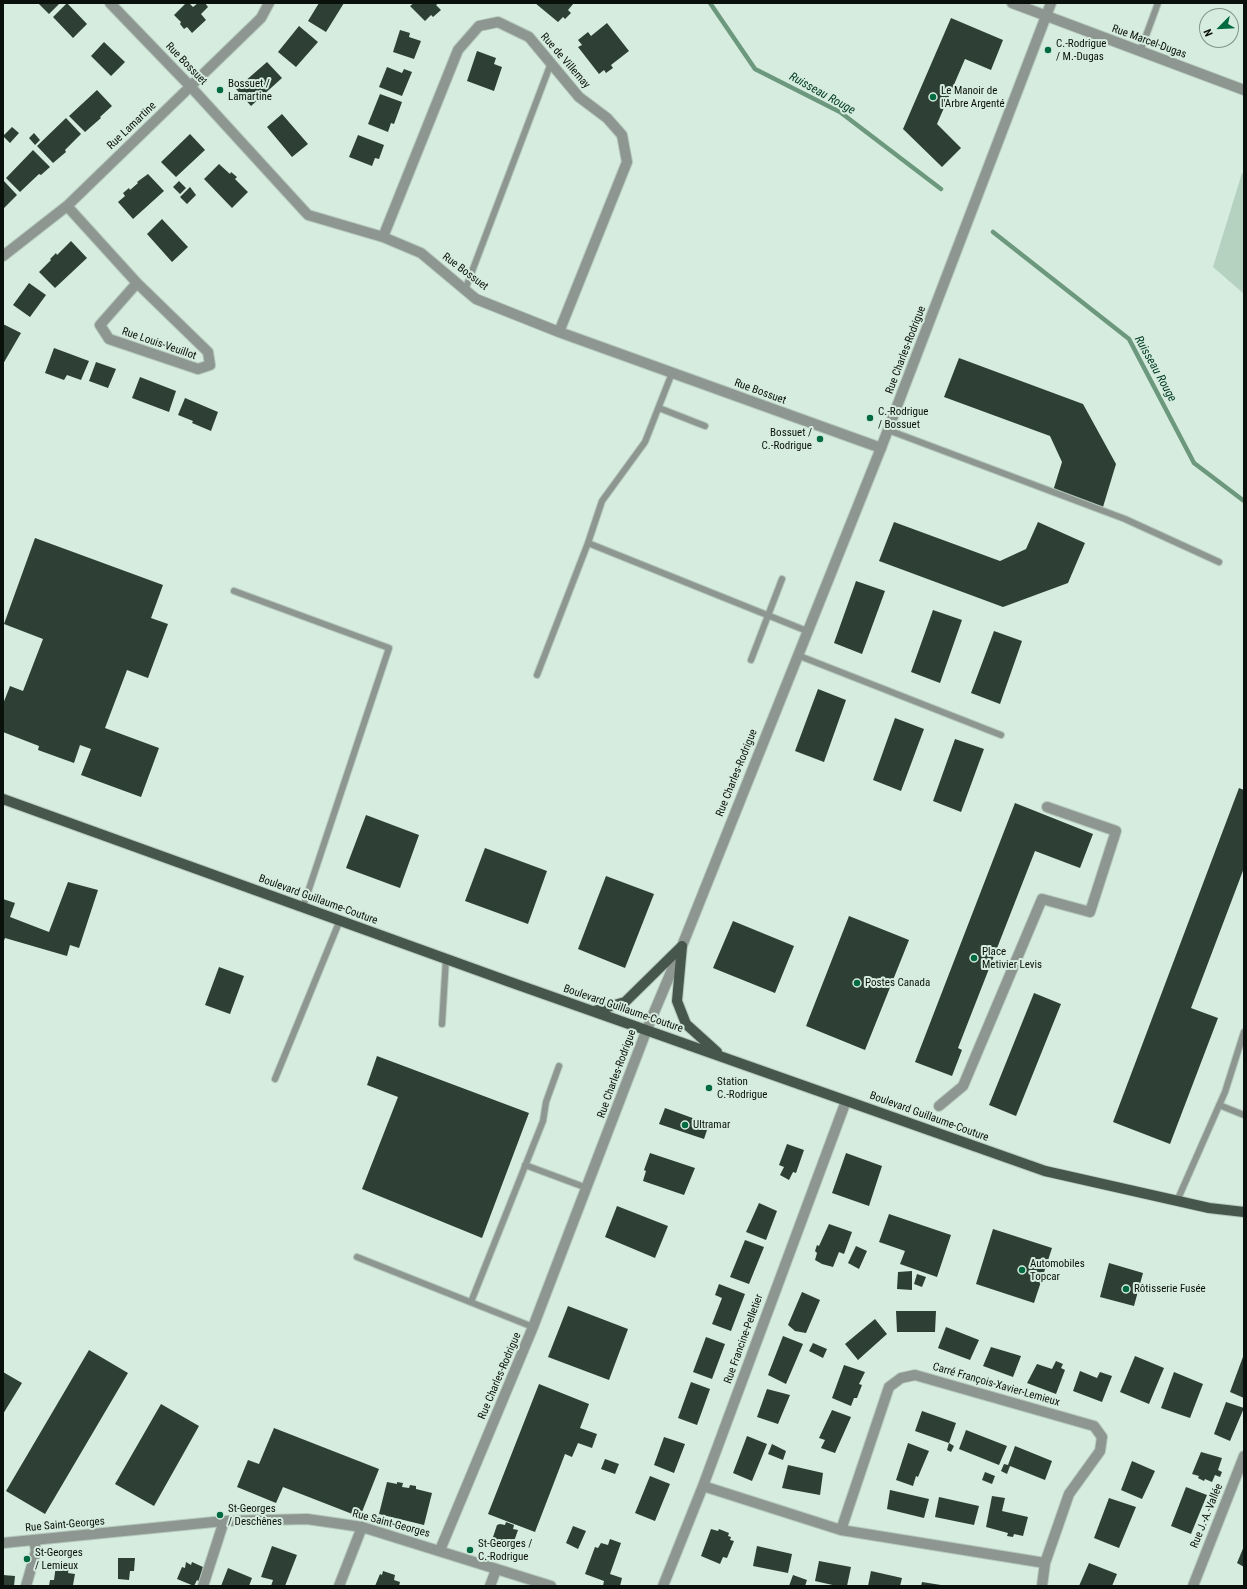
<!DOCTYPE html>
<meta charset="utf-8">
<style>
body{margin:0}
#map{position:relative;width:1247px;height:1589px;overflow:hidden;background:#d6ecde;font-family:"Roboto Condensed",sans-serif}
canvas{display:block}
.frame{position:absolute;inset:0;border:4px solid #0a110d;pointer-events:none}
.north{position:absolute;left:1199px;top:8px;width:40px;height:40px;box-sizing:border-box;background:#d6ecde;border:1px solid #84948a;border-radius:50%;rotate:246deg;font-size:11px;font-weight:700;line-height:16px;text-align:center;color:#0a110d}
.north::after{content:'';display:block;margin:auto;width:14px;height:18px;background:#026a40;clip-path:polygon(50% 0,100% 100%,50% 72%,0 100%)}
</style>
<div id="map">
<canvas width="1247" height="1589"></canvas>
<div class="frame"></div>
<div class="north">N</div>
</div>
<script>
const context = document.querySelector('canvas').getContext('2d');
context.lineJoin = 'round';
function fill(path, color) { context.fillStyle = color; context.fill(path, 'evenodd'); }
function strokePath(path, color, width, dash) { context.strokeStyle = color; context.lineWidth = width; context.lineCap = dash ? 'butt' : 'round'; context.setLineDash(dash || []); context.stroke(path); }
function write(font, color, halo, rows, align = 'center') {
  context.font = font + ' "Roboto Condensed",sans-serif'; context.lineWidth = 4; context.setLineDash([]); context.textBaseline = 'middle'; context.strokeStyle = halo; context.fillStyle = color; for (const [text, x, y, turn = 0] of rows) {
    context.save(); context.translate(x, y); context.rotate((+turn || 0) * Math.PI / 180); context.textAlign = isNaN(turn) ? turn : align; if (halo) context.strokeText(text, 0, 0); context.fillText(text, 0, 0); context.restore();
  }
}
fill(new Path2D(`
 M1242,173L1244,174V294L1213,267Z`), '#b5d2c0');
strokePath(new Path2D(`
 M710,3L755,69L840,112L941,189
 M993,232L1129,339L1194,463L1244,501`), '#6c987d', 4.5);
fill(new Path2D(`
 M38,3H60L49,14Z
 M67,3L87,24L73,38L53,17Z
 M186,3H189L193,7L198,3H205L208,7L201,14L206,20L192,33L187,27L184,29L180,24L181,22L174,15Z
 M319,3H344L326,32L308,21Z
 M414,3H439L436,5L441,10L433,17L431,15L425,21L410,6Z
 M535,3H574L568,10L571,13L565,19L563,17L558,22Z
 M951,18L1003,40L991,70L965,59L937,124L961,148L942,167L903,129Z
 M607,23L629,51L611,65L613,68L606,73L604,70L599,74L578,47L582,45L578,40L588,32L591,36Z
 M299,26L318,42L296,67L278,52Z
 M400,30L410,33L409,37L421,41L414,59L393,52Z
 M104,42L125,62L111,76L91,56Z
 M477,51L496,58L494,64L502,67L494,91L467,81Z
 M267,62L282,78L251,106L236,89Z
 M387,67L402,73L404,69L412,72L402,96L379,87Z
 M97,90L112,106L100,117L101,118L85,132L69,116Z
 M380,94L402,102L394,124L391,123L388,132L368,124Z
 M282,114L308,144L292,157L267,127Z
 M66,118L81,134L65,150L66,152L53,163L37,146Z
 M12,127L19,133L10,143L3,136Z
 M34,133L40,140L35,145L29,138Z
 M190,134L205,150L176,177L161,162Z
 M358,135L384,145L379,159L375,158L372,166L349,157Z
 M33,150L50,167L41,175L39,174L20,192L6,178Z
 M219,164L230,174L231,172L237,177L235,179L248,192L232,208L204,179Z
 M148,174L164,191L133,219L118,202L125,196L123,193L129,188L130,190L138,183L137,182Z
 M3,180L17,195L3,209Z
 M179,181L186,188L180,194L173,187Z
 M190,187L196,195L187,204L180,197Z
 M162,219L188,247L172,262L147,234Z
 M71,241L87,258L55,288L39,272L51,260L50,259L56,253L57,255Z
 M29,283L46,295L30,317L13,305Z
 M3,324L21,333L3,364Z
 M54,348L89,361L81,380L67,375L64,380L45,373Z
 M959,358L1083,404L1116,464L1103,507L1053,491L1062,462L1050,436L944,397Z
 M96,362L116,369L108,388L89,381Z
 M140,377L176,391L169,412L132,398Z
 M185,398L218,412L211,431L192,423L193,421L178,415Z
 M894,522L1000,561L1026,549L1038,522L1085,543L1068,583L1003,607L879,561Z
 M35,538L163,585L151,618L168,624L148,678L127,670L105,728L159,748L141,797L81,775L91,749L80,745L74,763L38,750L39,746L3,732V704L10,686L23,691L43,639L4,624Z
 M856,581L885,591L862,654L834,643Z
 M933,610L962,620L940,683L911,672Z
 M994,631L1022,641L1000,704L971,693Z
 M818,689L846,700L824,762L795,751Z
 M895,718L924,729L901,791L873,780Z
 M955,739L984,749L961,812L933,801Z
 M1239,788L1244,790V868L1191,1008L1218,1018L1170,1144L1113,1122Z
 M1015,803L1093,834L1080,868L1035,851L958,1048L962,1050L952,1076L915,1062Z
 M366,815L419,835L400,888L346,868Z
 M485,848L547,871L528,924L465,901Z
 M606,876L654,894L625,968L578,949Z
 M68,882L98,890L79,948L70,945L67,956L5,938L3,943V899L15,903L10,917L49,932Z
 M849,916L909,940L865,1050L806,1026Z
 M733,921L794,946L775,993L713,968Z
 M219,967L244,976L230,1014L205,1005Z
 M1034,993L1061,1004L1016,1116L989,1105Z
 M377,1056L529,1113L482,1238L362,1189L398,1097L367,1085Z
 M665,1108L709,1124L704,1139L659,1124Z
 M787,1144L804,1150L796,1173L793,1172L789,1180L780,1175L784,1167L779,1165Z
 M650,1153L695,1168L684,1195L643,1181L646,1171L644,1170Z
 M846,1153L882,1166L869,1206L832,1193Z
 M759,1203L777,1211L766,1240L746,1232Z
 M617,1206L668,1226L655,1258L605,1237Z
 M889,1214L951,1235L937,1277L900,1264L905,1251L879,1242Z
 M829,1224L852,1232L844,1254L839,1252L833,1267L822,1264L815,1260L817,1253L815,1251L817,1245L819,1246Z
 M993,1229L1052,1248L1034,1303L976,1284Z
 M745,1240L764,1247L749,1284L730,1277Z
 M856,1246L867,1251L859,1269L848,1263Z
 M1109,1263L1143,1273L1134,1306L1100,1297Z
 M912,1271V1290L897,1289L898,1272Z
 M917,1274L926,1277L922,1287L914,1284Z
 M719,1284L745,1294L731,1331L712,1324L722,1298L715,1295Z
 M802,1292L820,1300L806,1333L795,1331L788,1325Z
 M568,1306L628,1329L609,1380L548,1357Z
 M896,1311H936L935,1332H897Z
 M875,1319L887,1334L858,1360L845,1344Z
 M946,1327L979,1340L970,1360L938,1348Z
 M783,1336L803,1344L786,1384L768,1375Z
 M706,1337L725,1344L712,1379L693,1372Z
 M813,1343L827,1349L823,1358L809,1351Z
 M991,1347L1021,1356L1013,1377L983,1366Z
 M89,1350L128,1373L45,1514L6,1491Z
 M1244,1354V1398L1230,1392Z
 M1135,1356L1164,1368L1149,1404L1120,1392Z
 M1056,1361L1063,1364L1061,1368L1065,1370L1056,1394L1027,1383L1037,1364L1052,1369Z
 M844,1365L865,1372L859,1384L862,1385L857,1398H854L851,1406L832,1398Z
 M1080,1371L1097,1378L1100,1372L1112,1376L1102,1402L1073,1391Z
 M3,1372L22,1383L3,1414Z
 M1174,1372L1203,1384L1190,1418L1161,1408Z
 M691,1382L710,1389L697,1425L678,1418Z
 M539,1384L589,1404L580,1428L597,1434L592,1448L578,1443L572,1457L565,1454L535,1532L488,1514Z
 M767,1389L790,1395L778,1424L757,1417Z
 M1226,1402L1244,1408L1230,1441L1214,1434Z
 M161,1404L199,1426L154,1506L115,1484Z
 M832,1410L851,1417L835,1453L821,1448L825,1440L819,1438Z
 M922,1411L956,1423L949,1443L915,1431Z
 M274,1428L379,1469L360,1517L283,1487L276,1503L237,1487L248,1460L259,1464Z
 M966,1430L1007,1446L999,1465L959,1449Z
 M747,1436L767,1444L752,1481L733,1473Z
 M664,1437L685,1444L674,1473L654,1465Z
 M908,1443L929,1451L918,1477L916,1476L913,1486L896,1480Z
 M949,1443L954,1446L951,1452L947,1450Z
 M772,1444L786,1451L783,1460L768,1454Z
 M1015,1446L1052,1461L1045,1480L1010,1466L1007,1474L1001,1471L1004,1464L1008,1465Z
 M1201,1452L1222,1458L1218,1470L1222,1472L1220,1477L1215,1475L1212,1482L1205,1479L1204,1481L1198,1478L1199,1476L1192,1474Z
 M605,1459L619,1464L615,1474L601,1469Z
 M1132,1461L1155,1471L1142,1499L1121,1490Z
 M788,1465L823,1473L820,1495L782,1488Z
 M985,1472L995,1476L992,1484L982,1480Z
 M650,1476L670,1484L655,1521L635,1513Z
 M387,1482L397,1484V1482L403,1483L402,1487L409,1488L410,1485L416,1486V1489L432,1493L424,1525L379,1514Z
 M1186,1487L1207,1495L1191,1534L1171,1526Z
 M890,1490L929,1499L924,1518L887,1509Z
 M992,1496L1005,1498L1002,1511L1028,1517L1023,1536L1014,1534L1013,1537L1007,1536L1008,1533L986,1527Z
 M939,1497L979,1506L974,1525L935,1517Z
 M1109,1498L1136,1507L1119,1548L1094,1538Z
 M506,1522L514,1525L513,1529L518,1530L511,1550L491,1543L497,1525L500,1524L505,1525Z
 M573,1526L586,1531L578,1549L566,1543Z
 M711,1529L718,1531L719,1529L729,1533L728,1536L731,1537L730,1540L734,1541L727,1558L723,1557L720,1564L701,1556Z
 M610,1539L621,1543L610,1574L622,1578L620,1586H603L604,1581L585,1574L595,1547L598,1548L601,1543L608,1545Z
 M272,1546L297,1555L285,1586H271L273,1580L261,1577Z
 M757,1546L792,1554L788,1573L753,1566Z
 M1244,1546V1567L1237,1563Z
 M118,1558H135L134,1571H130L129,1580L118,1579Z
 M819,1561L851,1567L847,1586H837L815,1581Z
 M186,1562L191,1565L192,1562L203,1567L200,1582L197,1580L194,1586L177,1579L182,1567L185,1568Z
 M1089,1563L1117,1574L1112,1586H1079Z
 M56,1565L69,1567L68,1573L75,1574L73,1585L49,1586L50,1580H54Z
 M228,1568L252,1578L249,1586H221Z
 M383,1571L395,1575L394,1580L400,1582L399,1586H375L380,1574L382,1575Z
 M871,1571L902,1578L900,1586H868Z
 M3,1575L15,1576L14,1586H3Z
 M793,1575L807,1580L805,1586H789Z
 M922,1582L941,1585V1586H921Z`), '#2e4035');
const service = new Path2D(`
 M1140,52L1158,3
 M465,290L551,63
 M659,408L705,426
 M888,430L1125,519L1219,562
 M588,543L807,631
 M234,591L389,648L303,907
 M797,655L1001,735
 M751,660L782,579
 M537,675L588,543L602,501L645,442L672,373
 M442,1024L446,958
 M275,1079L340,920
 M1219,1105L1244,1115
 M525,1165L587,1188
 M1177,1201L1225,1092L1244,1032
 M357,1257L533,1327
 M471,1302L543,1121L546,1102L559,1066`);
const pedestrian = new Path2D(`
 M939,1106L963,1086L1042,899L1090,912L1116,831L1047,807`);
const minor = new Path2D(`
 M110,3L190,86L308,215L383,237L421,253L476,299L559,332L881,448
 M1012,3L1244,90
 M67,206L137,283L208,352L210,365L198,369L109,339L100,325L137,283
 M383,237L458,50L479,26L498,22L529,37L579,97L607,118L622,135L627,162L559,332
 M3,256L67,206L261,18L269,3
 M703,1486L841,1530L1045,1563
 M841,1530L889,1387L901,1378L915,1375L1094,1426L1102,1437L1100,1451L1069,1494L1045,1563L1042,1586
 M26,1586L36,1551L34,1540
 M203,1586L224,1521
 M339,1586L362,1527
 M490,1586L496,1570
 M663,1586L703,1486L846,1101
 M1193,1586L1244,1456`);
const tertiary = new Path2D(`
 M3,1543L224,1521L307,1519L362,1527L551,1586
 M440,1550L533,1327L647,1029L682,946L881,448L1051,3`);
const primary = new Path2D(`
 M3,799L510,982L1045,1171L1209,1208L1244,1212
 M682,946L677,1001L686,1024L717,1052
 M594,1011L625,1002L682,946`);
strokePath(service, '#b5c9bd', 8);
strokePath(pedestrian, '#b5c9bd', 12);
strokePath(minor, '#b5c9bd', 12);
strokePath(tertiary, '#b5c9bd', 12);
strokePath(primary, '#b5c9bd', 12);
strokePath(service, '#8d9691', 6);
strokePath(pedestrian, '#8d9691', 10);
strokePath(minor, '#8d9691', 10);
strokePath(tertiary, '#8d9691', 10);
strokePath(primary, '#46564c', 10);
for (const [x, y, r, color] of [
 [1048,50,4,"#026a40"],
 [220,90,4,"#026a40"],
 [933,97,4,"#026a40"],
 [870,418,4,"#026a40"],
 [820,439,4,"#026a40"],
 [974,958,4,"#026a40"],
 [857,983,4,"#026a40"],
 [709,1088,4,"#026a40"],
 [685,1125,4,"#026a40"],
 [1022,1270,4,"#026a40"],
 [1126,1289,4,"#026a40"],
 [220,1515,4,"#026a40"],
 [470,1550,4,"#026a40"],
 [27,1559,4,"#026a40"]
]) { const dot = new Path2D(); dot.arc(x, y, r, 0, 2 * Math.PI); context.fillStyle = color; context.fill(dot); strokePath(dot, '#d6ecde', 1.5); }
write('11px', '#0a110d', '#d6ecde', [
 ["Rue Marcel-Dugas",1149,42,20],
 ["Rue de Villemay",565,61,49],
 ["Rue Bossuet",186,64,46],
 ["Rue Lamartine",132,126,-44],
 ["Rue Bossuet",465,272,37],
 ["Rue Louis-Veuillot",159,344,19],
 ["Rue Charles-Rodrigue",906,350,-69],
 ["Rue Bossuet",760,392,20],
 ["Rue Charles-Rodrigue",737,773,-68],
 ["Boulevard Guillaume-Couture",318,900,20],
 ["Boulevard Guillaume-Couture",623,1009,19],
 ["Rue Charles-Rodrigue",617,1074,-70],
 ["Boulevard Guillaume-Couture",929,1117,20],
 ["Rue Francine-Pelletier",744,1339,-70],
 ["Rue Charles-Rodrigue",500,1376,-67],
 ["Carré François-Xavier-Lemieux",996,1385,16],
 ["Rue J.-A.-Vallée",1207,1516,-68],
 ["Rue Saint-Georges",391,1524,15],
 ["Rue Saint-Georges",65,1525,-5]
]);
write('11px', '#0a110d', '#d6ecde', [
 ["C.-Rodrigue",1056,44],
 ["/ M.-Dugas",1056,57],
 ["Bossuet /",228,84],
 ["Lamartine",228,97],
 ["Le Manoir de",941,91],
 ["l'Arbre Argenté",941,104],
 ["C.-Rodrigue",878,412],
 ["/ Bossuet",878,425],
 ["Bossuet /",812,433,"right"],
 ["C.-Rodrigue",812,446,"right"],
 ["Place",982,952],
 ["Metivier Levis",982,965],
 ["Postes Canada",865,983],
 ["Station",717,1082],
 ["C.-Rodrigue",717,1095],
 ["Ultramar",693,1125],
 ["Automobiles",1030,1264],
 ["Topcar",1030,1277],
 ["Rôtisserie Fusée",1134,1289],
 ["St-Georges",228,1509],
 ["/ Deschênes",228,1522],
 ["St-Georges /",478,1544],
 ["C.-Rodrigue",478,1557],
 ["St-Georges",35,1553],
 ["/ Lemieux",35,1566]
], 'left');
write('italic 12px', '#003b21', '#d6ecde', [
 ["Ruisseau Rouge",822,94,29],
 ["Ruisseau Rouge",1155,369,61]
]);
</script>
